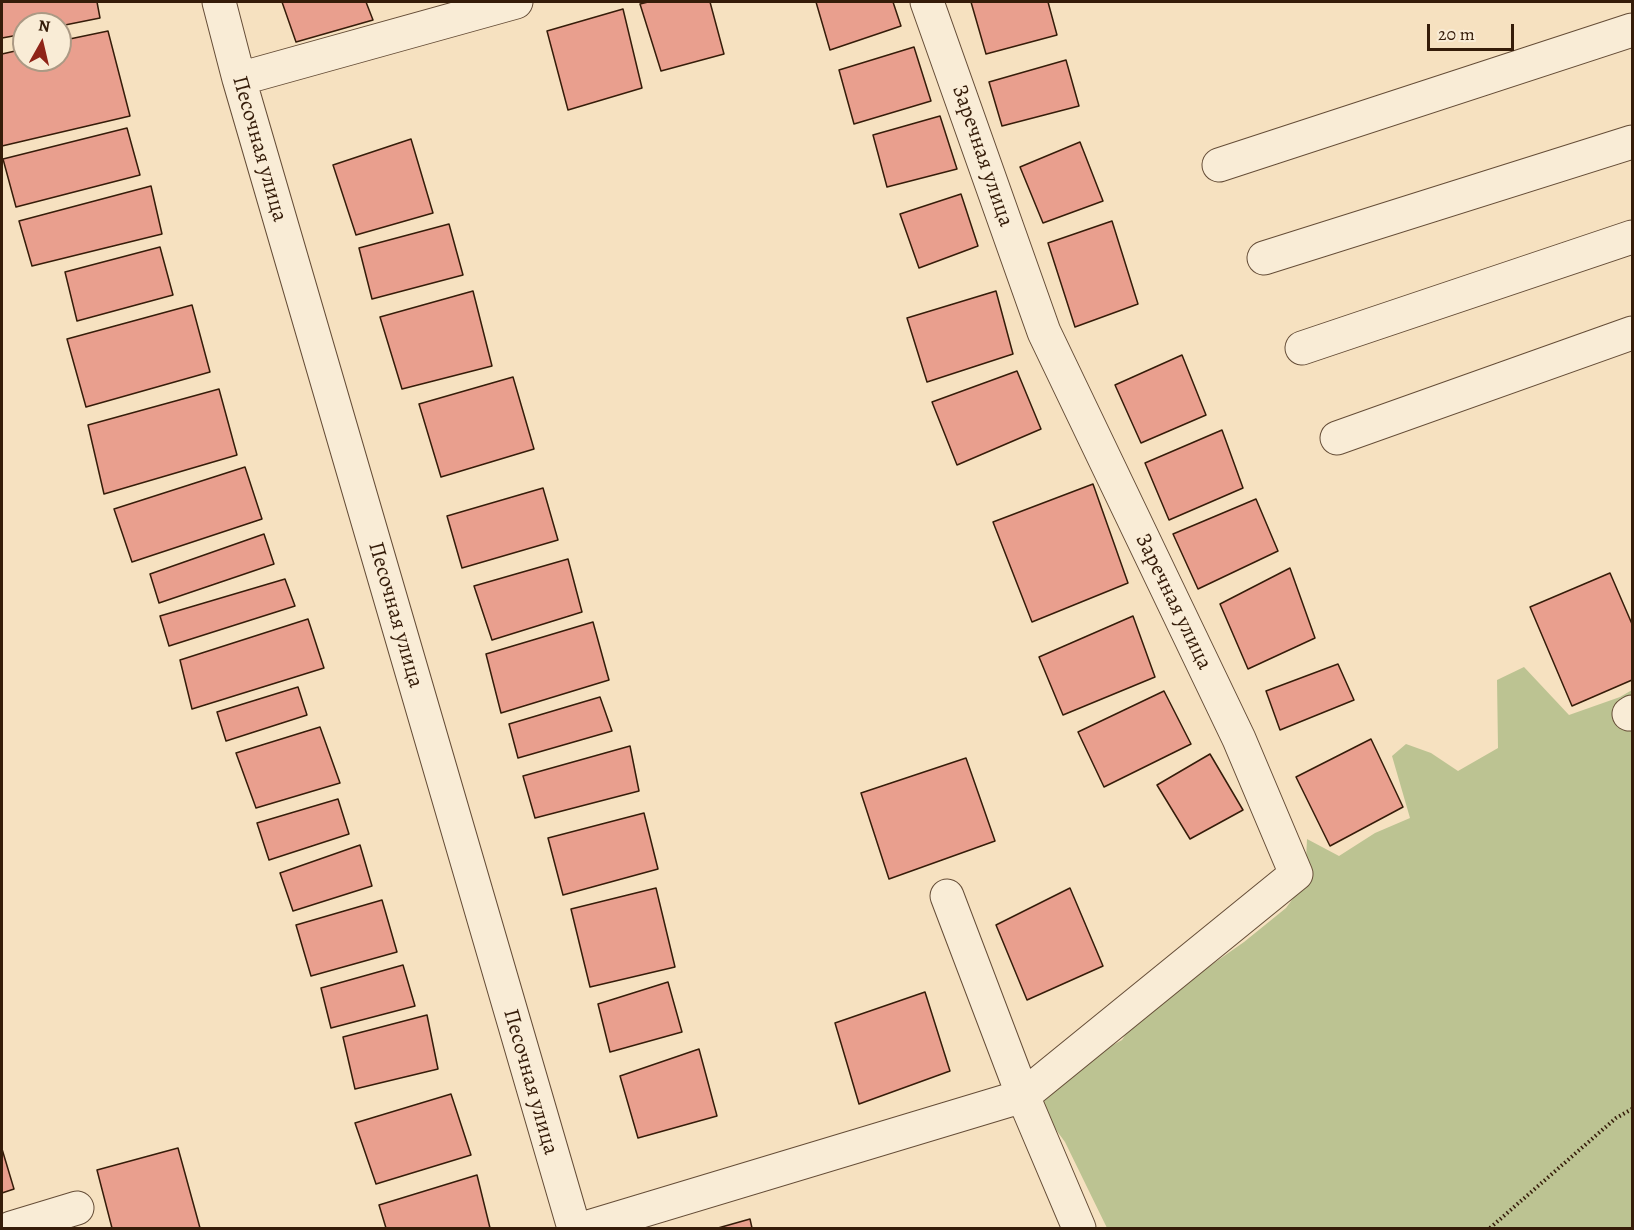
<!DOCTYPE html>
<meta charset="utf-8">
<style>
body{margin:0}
#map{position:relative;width:1634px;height:1230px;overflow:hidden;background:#f6e1c0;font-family:Alegreya,serif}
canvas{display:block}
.frame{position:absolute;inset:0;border:3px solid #351c09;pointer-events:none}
.north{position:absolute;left:12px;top:12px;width:60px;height:60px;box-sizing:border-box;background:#f9ecd6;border:2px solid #ab9984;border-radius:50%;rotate:8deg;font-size:16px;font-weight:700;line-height:24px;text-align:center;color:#351c09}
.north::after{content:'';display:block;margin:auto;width:21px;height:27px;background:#8f2418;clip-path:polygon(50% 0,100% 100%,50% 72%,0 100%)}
.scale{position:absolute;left:1427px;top:24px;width:87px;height:27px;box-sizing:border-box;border:3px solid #351c09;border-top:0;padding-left:8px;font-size:18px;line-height:21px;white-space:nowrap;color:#351c09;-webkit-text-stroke:4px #f9ecd6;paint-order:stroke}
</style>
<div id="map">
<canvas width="1634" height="1230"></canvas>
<div class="frame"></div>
<div class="north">N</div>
<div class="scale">20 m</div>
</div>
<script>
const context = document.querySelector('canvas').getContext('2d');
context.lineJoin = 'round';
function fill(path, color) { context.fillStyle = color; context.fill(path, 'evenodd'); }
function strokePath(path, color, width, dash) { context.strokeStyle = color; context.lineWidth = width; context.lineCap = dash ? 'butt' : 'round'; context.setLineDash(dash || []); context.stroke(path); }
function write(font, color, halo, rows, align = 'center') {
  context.font = font + ' Alegreya,serif'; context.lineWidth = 5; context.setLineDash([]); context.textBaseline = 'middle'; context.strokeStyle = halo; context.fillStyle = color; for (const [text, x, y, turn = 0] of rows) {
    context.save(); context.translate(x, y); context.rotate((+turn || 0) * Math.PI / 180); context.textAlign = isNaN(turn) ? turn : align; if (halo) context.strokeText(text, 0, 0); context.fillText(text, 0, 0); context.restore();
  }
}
fill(new Path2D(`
 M1524,667L1569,715L1620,697L1632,690V1228H1107L1065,1142L1040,1108L1051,1089L1095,1055L1122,1040L1137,1017L1244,942L1286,908L1305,882L1307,839L1339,856L1375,833L1410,818L1392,756L1406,744L1431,753L1458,771L1498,748L1497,680Z`), '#bcc392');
const building = new Path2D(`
 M2,2H97L100,18L60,26V24H24V34L2,38Z
 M282,2H366L373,20L296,42Z
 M648,2H710L724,54L661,71L640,4Z
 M816,2H893L901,26L830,50Z
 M971,2H1048L1057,35L986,54Z
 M623,9L642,88L568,110L547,31Z
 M108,31L130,116L2,146V54L24,49V60H60V41Z
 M914,47L931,101L854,124L839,70Z
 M1066,60L1079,106L1002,126L989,82Z
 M940,116L957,169L887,187L873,135Z
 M127,128L140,175L16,207L3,159Z
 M411,139L433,213L356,235L333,165Z
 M1080,142L1103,201L1043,223L1020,167Z
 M151,186L162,234L32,266L19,221Z
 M961,194L978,246L919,268L900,214Z
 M1112,221L1138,304L1075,327L1048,243Z
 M449,224L463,275L372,299L359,248Z
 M160,247L173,295L77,321L65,272Z
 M473,291L492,366L402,389L380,317Z
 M996,291L1013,354L927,382L907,318Z
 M192,305L210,372L86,407L67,339Z
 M1182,355L1206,415L1141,443L1115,385Z
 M1017,371L1041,429L957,465L932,402Z
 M513,377L534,449L441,477L419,404Z
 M219,389L237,455L104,494L88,425Z
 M1222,430L1243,488L1169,520L1145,463Z
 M245,467L262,519L132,562L114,509Z
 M1093,484L1128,583L1032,622L993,522Z
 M543,488L558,540L462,568L447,516Z
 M1256,499L1278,551L1198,589L1173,534Z
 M264,534L274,564L159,603L150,574Z
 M568,559L582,612L492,640L474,586Z
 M1290,568L1315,638L1248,669L1220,604Z
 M1610,573L1632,624V680L1572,706L1530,607Z
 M285,579L295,606L169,646L160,616Z
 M1133,616L1155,677L1063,715L1039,657Z
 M308,619L324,668L192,709L180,660Z
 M593,622L609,680L501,713L486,654Z
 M1338,664L1354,700L1280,730L1266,691Z
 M298,687L307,715L226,741L217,712Z
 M1164,691L1191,744L1104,787L1078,732Z
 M600,697L612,731L518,758L509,724Z
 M320,727L340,783L256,808L236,753Z
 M1371,739L1403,807L1330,846L1296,777Z
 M630,746L639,791L535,818L523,776Z
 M1210,754L1243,810L1190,839L1157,785Z
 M966,758L995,841L889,879L861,793Z
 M338,799L349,834L269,860L257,823Z
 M644,813L658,869L563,895L548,838Z
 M360,845L372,886L293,911L280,873Z
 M656,888L675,967L590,987L571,909Z
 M1070,888L1103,966L1027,1000L996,925Z
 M382,900L397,952L311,976L296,925Z
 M403,965L415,1006L331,1028L321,988Z
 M668,982L682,1032L610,1052L598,1004Z
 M925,992L950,1071L859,1104L835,1023Z
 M427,1015L438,1069L355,1089L343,1037Z
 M699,1049L717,1116L638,1138L620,1076Z
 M451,1094L471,1155L376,1184L355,1123Z
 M178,1148L200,1228H112L97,1170Z
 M2,1149L14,1189L2,1193Z
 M477,1175L490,1228H386L379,1205Z
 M750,1219L752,1228H718Z`);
fill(building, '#e99f8e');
strokePath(building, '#351c09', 1.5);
const minor = new Path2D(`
 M219,2L239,79L574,1228
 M927,2L1044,332L1239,739L1296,874L1023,1096L1079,1228
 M239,79L516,2
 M1219,165L1632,30
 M1264,258L1632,142
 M1302,348L1632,237
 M1337,438L1632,333
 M1629,714L1632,712
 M11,1228L77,1208
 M585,1228L1023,1096L947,896`);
strokePath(minor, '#654d37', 35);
strokePath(new Path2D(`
 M1490,1228L1616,1118L1632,1109`), '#351c09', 4, [1.5, 3]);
strokePath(minor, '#f9ecd6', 33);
write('22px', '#351c09', '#f9ecd6', [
 ["Песочная улица",259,149,74],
 ["Заречная улица",982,156,71],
 ["Заречная улица",1173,602,64],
 ["Песочная улица",395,615,74],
 ["Песочная улица",530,1082,74]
]);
</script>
